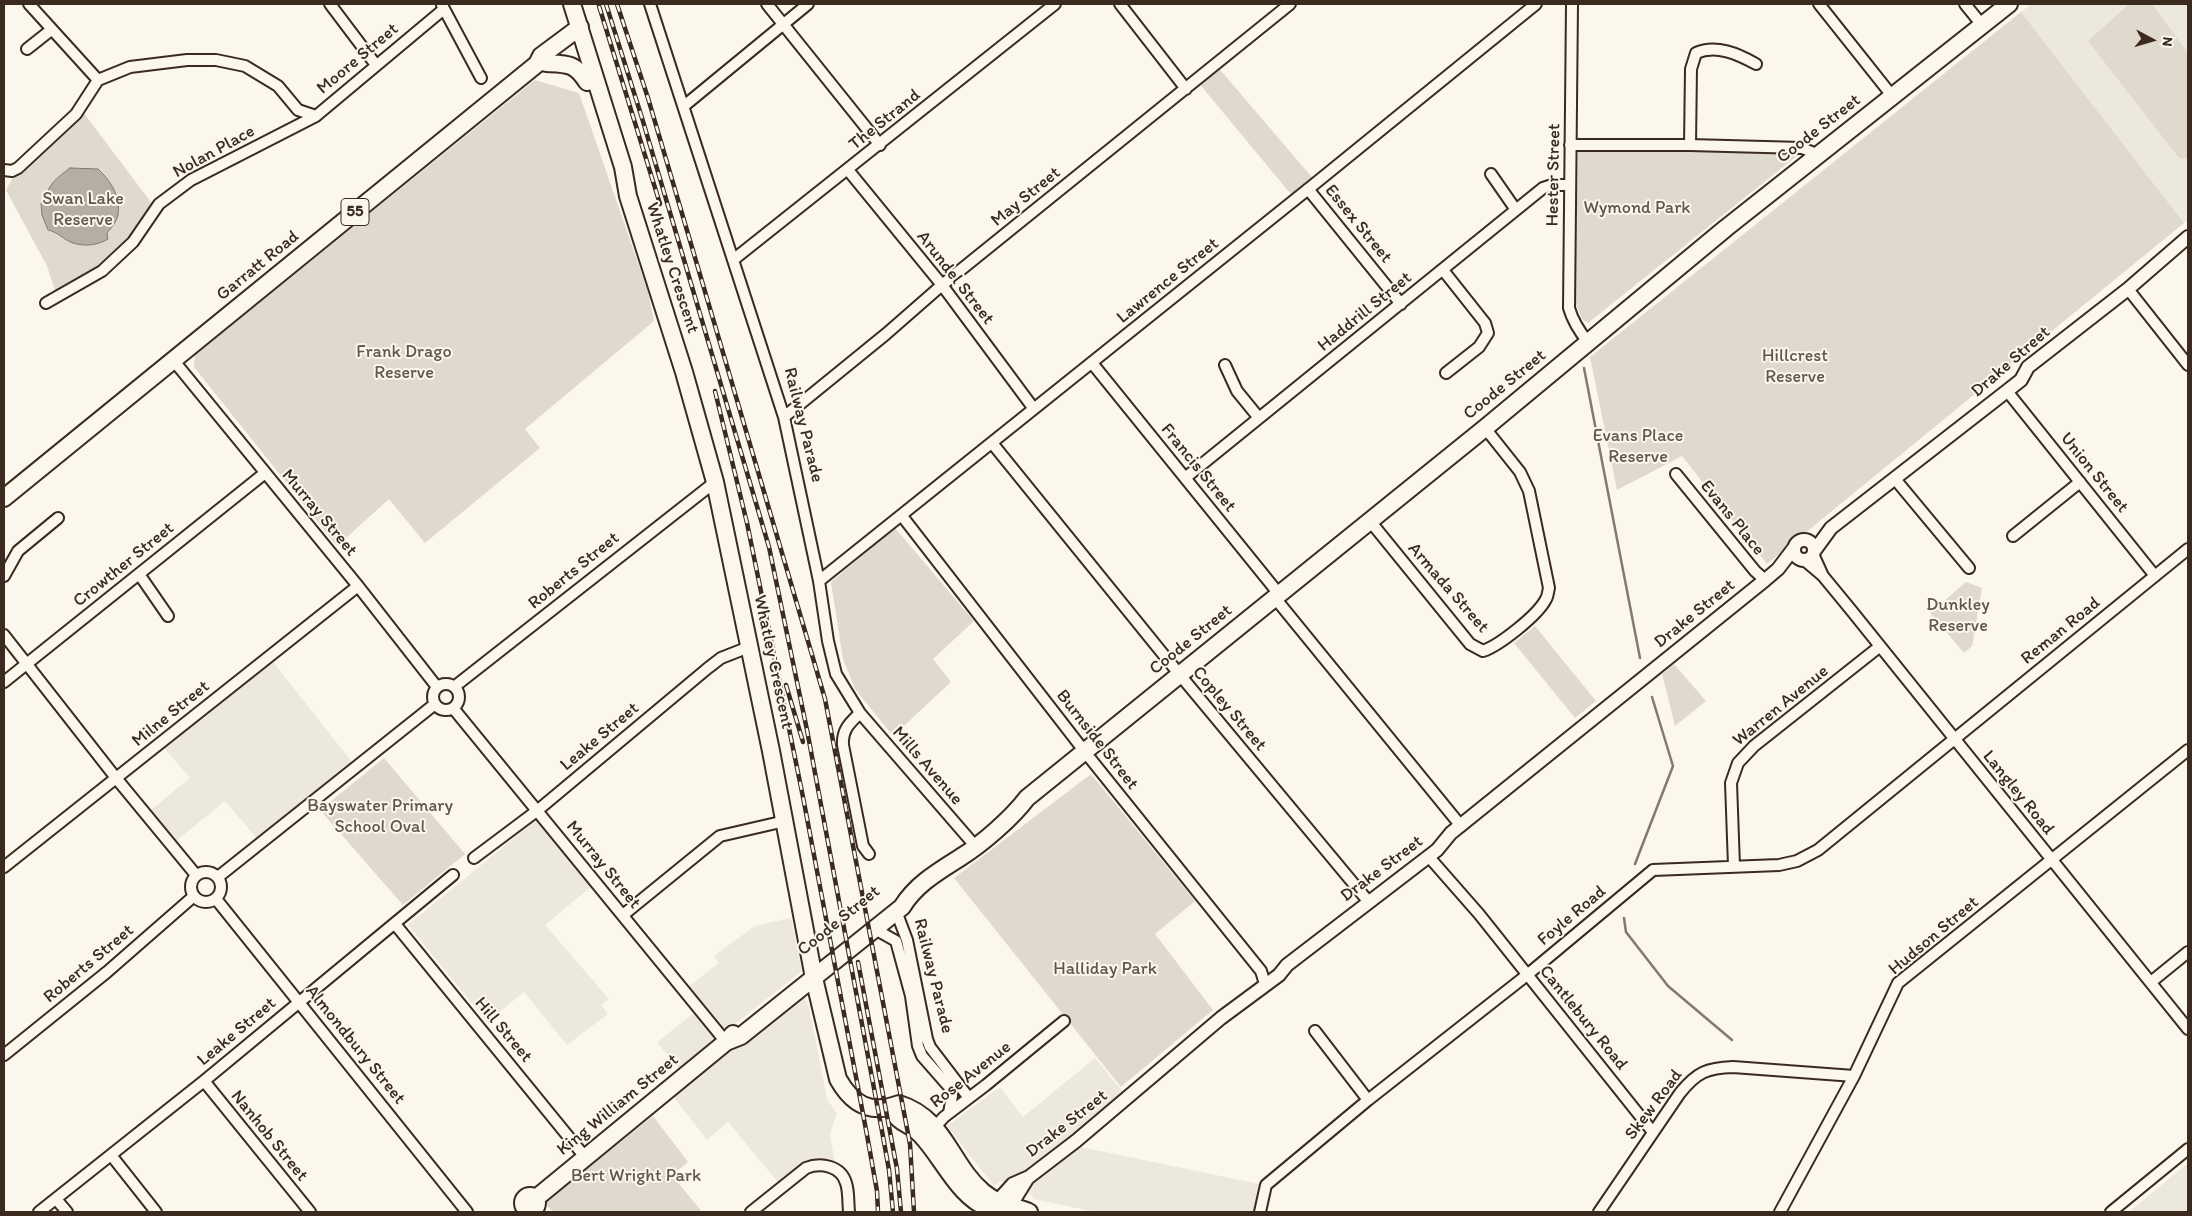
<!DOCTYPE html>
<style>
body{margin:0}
#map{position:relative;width:2192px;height:1216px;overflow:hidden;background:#fbf7ec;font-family:Itim,sans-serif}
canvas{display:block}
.frame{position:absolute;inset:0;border:5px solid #3b2a1e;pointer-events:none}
.north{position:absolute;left:2127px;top:15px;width:50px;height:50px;-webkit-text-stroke:4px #fbf7ec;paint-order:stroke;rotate:96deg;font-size:14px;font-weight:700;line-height:20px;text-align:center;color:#3b2a1e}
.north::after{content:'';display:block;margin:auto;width:18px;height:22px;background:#3b2a1e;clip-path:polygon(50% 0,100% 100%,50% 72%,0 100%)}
</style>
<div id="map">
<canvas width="2192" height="1216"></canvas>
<div class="frame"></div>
<div class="north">N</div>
</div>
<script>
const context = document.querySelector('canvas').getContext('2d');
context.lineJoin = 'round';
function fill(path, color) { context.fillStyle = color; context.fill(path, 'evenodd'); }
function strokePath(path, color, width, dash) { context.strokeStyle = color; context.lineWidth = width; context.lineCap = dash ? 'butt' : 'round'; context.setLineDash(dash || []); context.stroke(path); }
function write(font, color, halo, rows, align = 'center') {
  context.font = font + ' Itim,sans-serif'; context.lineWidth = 4; context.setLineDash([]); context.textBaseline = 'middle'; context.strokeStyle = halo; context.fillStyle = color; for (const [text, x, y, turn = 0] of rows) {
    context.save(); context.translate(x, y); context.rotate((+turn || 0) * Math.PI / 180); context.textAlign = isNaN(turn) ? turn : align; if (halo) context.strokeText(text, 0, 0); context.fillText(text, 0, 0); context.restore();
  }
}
fill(new Path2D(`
 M2032,4H2188V220L2184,223L2021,12Z
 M269,657L356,767L261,843L225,801L171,845L146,814L190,778L160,743Z
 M536,820L591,887L545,925L609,999L601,1005L608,1014L567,1045L524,992L487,1022L408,925Z
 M791,918L802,971L729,1029L741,1043L802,992L809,1007L827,1099L837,1114L830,1133L836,1170L813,1165L782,1187L728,1122L707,1140L673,1096L703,1071L692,1058L679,1069L657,1042L704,1005L689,986L719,963L714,956L755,926Z
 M1095,1058L1128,1098L1076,1142L1081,1147L1264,1185L1257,1212H1095L1034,1199L1032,1195L1001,1181L994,1186L947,1126L1000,1087L1023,1117Z
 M2188,1163V1212H2129Z`), '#ede8dd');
fill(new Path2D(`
 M2129,4H2152L2188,53V159L2179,158L2088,41Z
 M2021,12L2184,223L1767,564L1682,456L1617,490L1590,357Z
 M1216,65L1316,182L1295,199L1197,81Z
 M535,80L579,93L648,292L654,321L525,429L540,448L425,543L389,499L337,546L194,367L195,355Z
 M80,108L156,209L102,271L57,296L47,266L6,190L18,168Z
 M1588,146L1795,148L1798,155L1588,323L1582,319L1575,302L1578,152Z
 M895,528L974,621L933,659L951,682L893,736L855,689L843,659L831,582Z
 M1966,582L1982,588L1972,646L1964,653L1930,613Z
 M1535,626L1596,701L1575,718L1514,643Z
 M1674,664L1706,701L1675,726L1662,674Z
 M384,758L465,854L403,905L320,810Z
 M1091,774L1195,901L1155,934L1213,1010L1121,1087L954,878Z
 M653,1116L688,1162L672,1175L702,1212H553L545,1203Z`), '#dfd9ce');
const water = new Path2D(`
 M70,168L98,169C111,181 121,197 118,215C117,221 111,228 107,233L108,239C98,245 85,247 73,243C64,240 58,232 48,230L42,215L41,203H46C45,186 57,178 70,168Z`);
fill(water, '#b6aea2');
strokePath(water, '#85796d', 1);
strokePath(new Path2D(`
 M1584,368L1640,658
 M1635,864L1673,766L1652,697
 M1624,918L1626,932L1668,986L1732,1040`), '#85796d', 2.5);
const minor = new Path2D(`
 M29,4L98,80
 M330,4L376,65
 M650,4L784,417L819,581L828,641L836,674L860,713L970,840
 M767,4L880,145
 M1120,4L1186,89
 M1572,4L1569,308C1573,322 1579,331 1588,342
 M1819,4L1893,97
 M1965,4L1982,25
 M442,5L481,78
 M27,49L51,30
 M98,80L130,67L187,60H216L245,66L278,86L298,110L316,116
 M684,106L808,4
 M1570,145H1690L1802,148L1819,155
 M1690,145L1691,69L1696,53C1716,44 1738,54 1756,64
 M4,170L12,171L18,168L76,114L98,80
 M848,170L942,285L1034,409
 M1491,174L1516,210
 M1308,189L1401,304
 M733,260L1055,4
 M1443,270L1485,323L1488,333L1479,347L1446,373
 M2128,289L2188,365
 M46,303L102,271L133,242L159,204L191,180L316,116L444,9
 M174,361L358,586L437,687
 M1092,363L1279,594
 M1225,365L1237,391L1259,418
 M2007,391L2155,576
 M784,417L886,334L942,285L1290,4
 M992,443L1180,675L1368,901
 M1676,474L1755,571L1765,580
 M1185,478L1543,188L1552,185H1570
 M1895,479L1969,568
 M902,516L1085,752L1261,971L1265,984
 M1370,521L1470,644L1483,651C1500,645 1538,615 1546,599C1548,596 1548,591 1549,588L1529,491L1520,472L1485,428
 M2013,536L2080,482
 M1813,554L1823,576
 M1804,560L1823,576L1851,610L2188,1029
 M139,574L168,616
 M4,576L18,551L58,518
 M819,581L1312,186L1536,4
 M1275,598L1461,826
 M4,635L116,778L196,875
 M4,682L265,473
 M433 697a13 13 0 1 1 26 0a13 13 0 1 1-26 0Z
 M454,687L715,482
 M453,708L726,1042
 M860,713C850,723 842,729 843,745L863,846L869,854
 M1429,857L1479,914L1652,1131
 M474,858L538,810L708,668L721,658L749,647
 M1734,866L1731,783L1738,763L1754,746L1879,647
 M4,867L358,586
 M191 887a15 15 0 1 1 30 0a15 15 0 1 1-30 0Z
 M218,877L435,704
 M216,899L467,1212
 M896,911L907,940L927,1039L930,1047L969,1098
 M623,915L720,836L785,821
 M395,924L585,1157
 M873,928L896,941L911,996L918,1046L922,1056L950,1088L952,1096L949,1113
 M2151,982L2188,952
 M1315,1031L1368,1100
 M4,1055L107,972L194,896
 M204,1081L310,1212
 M932,1130L944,1117L986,1085L1064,1021
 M111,1155L156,1212
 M56,1199L67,1212
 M534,1209L536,1212
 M39,1212L204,1081L453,875
 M751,1212L806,1168C821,1162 841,1166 846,1183C849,1192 848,1203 849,1212
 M1260,1212L1266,1185L1368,1100L1527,975L1653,870L1779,865L1797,861L1818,850L2188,549
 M1599,1212L1680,1093C1697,1072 1707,1068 1733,1067L1854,1076
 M1780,1212L1854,1076L1898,983L2188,750
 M2111,1212L2188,1149`);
const tertiary = new Path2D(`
 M1794 550a10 10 0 1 1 20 0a10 10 0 1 1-20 0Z
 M1815,550L1831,528L2007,391L2021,380L2028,367L2128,289L2188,237
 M998,1209L1003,1195L1013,1184L1029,1177L1076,1141L1221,1018L1279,975L1287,965L1437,850L1451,833L1765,580L1778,569L1794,548
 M1011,1212L1014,1200L1027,1179`);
const primary = new Path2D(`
 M572,4L623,167L628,196L684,372L715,482L771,751L814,978L838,1079C852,1104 870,1115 899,1104C945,1118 950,1164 983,1192C997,1204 1013,1206 1029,1212
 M546,63C568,64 575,63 587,82
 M4,498L537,64L541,56L580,27
 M726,1042L741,1036L756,1024L902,907C916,884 939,871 961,857C982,844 1012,818 1027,798L1485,428L1726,228L2009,4
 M891,1108C900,1126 908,1121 921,1135C944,1159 958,1198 992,1210
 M523 1203a7 7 0 1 1 14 0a7 7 0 1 1-14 0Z
 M535,1199L726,1042L733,1034`);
strokePath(minor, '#3b2a1e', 14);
strokePath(tertiary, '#3b2a1e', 16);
strokePath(primary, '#3b2a1e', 20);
strokePath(minor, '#fbf7ec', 10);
strokePath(tertiary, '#fbf7ec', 12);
strokePath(primary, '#fbf7ec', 16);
const rail = new Path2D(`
 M606,4L642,118L769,547L807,730L882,1131L889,1170L893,1212
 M617,4L648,98L825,699L910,1144L914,1212
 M599,6L660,204
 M715,391L747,523L803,797L867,1135L877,1191L878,1212
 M786,685L803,742
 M858,962L897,1169L901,1212`);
strokePath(rail, '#3b2a1e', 4.5);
strokePath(rail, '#fbf7ec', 2.5, [8]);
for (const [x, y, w] of [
 [355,212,28]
]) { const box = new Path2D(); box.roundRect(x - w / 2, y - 13.5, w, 27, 4); context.fillStyle = '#fbf7ec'; context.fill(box); strokePath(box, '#3b2a1e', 1); }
write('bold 16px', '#3b2a1e', null, [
 ["55",355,212]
]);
write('18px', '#3b2a1e', '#fbf7ec', [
 ["Moore Street",358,59,-40],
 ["The Strand",885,120,-39],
 ["Coode Street",1819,129,-38],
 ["Nolan Place",214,152,-29],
 ["Hester Street",1554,175,-89],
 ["May Street",1026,197,-39],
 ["Essex Street",1358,224,51],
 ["Garratt Road",258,266,-39],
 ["Whatley Crescent",672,268,72],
 ["Arundel Street",955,278,52],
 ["Lawrence Street",1168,281,-39],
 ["Haddrill Street",1365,312,-39],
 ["Drake Street",2011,362,-41],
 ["Coode Street",1505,385,-39],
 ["Railway Parade",803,425,76],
 ["Francis Street",1198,468,51],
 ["Union Street",2094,473,51],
 ["Murray Street",319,513,50],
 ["Evans Place",1732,518,51],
 ["Crowther Street",124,565,-39],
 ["Roberts Street",574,571,-39],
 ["Armada Street",1448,588,49],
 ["Drake Street",1695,614,-39],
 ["Reman Road",2061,631,-39],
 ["Coode Street",1191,640,-39],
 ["Whatley Crescent",773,662,78],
 ["Warren Avenue",1781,706,-39],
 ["Copley Street",1229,709,50],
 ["Milne Street",171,714,-39],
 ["Leake Street",600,737,-40],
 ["Burnside Street",1097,740,52],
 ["Mills Avenue",927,766,49],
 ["Langley Road",2018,793,51],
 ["Murray Street",603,865,51],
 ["Drake Street",1382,869,-37],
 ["Foyle Road",1572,916,-40],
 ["Coode Street",839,921,-39],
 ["Hudson Street",1934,936,-40],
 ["Roberts Street",89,964,-40],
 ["Railway Parade",933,976,76],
 ["Cantlebury Road",1583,1018,51],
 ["Hill Street",503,1030,50],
 ["Leake Street",237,1032,-40],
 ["Almondbury Street",355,1045,51],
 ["Rose Avenue",971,1075,-38],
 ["King William Street",618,1105,-39],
 ["Skew Road",1654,1105,-53],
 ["Drake Street",1067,1124,-38],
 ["Nanhob Street",269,1136,51]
]);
write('18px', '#64564a', '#fbf7ec', [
 ["Swan Lake",83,199],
 ["Reserve",83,220],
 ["Wymond Park",1637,208],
 ["Frank Drago",404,352],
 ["Reserve",404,373],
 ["Hillcrest",1795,356],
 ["Reserve",1795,377],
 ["Evans Place",1638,436],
 ["Reserve",1638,457],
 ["Dunkley",1958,605],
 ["Reserve",1958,626],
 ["Bayswater Primary",380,806],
 ["School Oval",380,827],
 ["Halliday Park",1105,969],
 ["Bert Wright Park",636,1176]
]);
</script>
